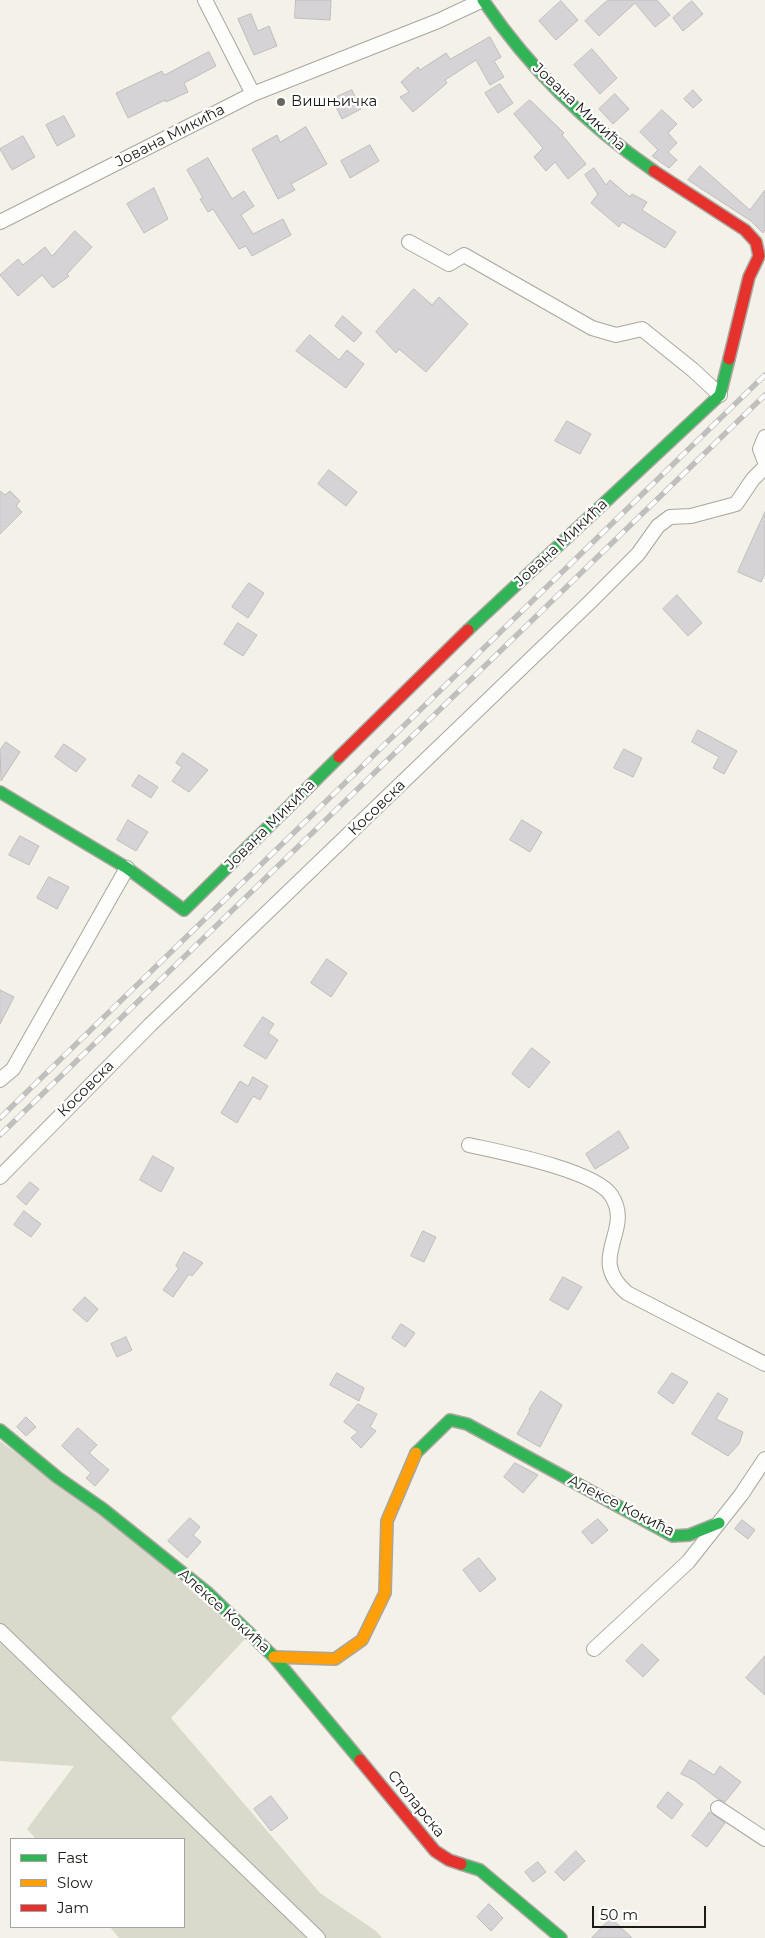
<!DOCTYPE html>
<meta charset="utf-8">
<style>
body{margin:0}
#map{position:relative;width:765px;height:1938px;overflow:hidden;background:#f4f1e9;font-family:Montserrat,sans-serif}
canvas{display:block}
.legend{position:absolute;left:10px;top:1838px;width:175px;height:90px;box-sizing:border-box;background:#fff;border:1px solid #a4a4a2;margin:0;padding:6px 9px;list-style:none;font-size:15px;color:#1c1b16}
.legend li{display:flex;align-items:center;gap:10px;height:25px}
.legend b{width:25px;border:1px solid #a4a4a2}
.scale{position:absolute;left:592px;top:1906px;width:114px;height:22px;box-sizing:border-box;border:2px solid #1c1b16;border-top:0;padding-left:6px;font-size:15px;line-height:18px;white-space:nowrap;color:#1c1b16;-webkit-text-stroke:4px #fff;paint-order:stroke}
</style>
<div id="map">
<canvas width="765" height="1938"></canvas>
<ul class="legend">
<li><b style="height:6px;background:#30b455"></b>Fast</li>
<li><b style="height:6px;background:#ff9f0a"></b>Slow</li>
<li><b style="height:6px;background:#e5322d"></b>Jam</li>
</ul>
<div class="scale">50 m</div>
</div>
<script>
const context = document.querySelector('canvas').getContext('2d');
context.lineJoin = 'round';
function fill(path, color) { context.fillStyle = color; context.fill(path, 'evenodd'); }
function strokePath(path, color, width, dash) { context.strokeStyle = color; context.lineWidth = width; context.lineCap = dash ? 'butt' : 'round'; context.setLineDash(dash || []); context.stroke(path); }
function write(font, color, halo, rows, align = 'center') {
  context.font = font + ' Montserrat,sans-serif'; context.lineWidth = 4.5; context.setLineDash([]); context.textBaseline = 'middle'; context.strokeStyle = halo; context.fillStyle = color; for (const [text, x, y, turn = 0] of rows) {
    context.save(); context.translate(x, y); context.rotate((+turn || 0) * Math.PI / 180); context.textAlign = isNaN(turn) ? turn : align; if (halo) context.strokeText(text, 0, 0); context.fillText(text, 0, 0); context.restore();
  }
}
fill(new Path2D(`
 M0,1441L128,1535L246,1638L171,1718L320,1893L376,1931L382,1938H119L110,1927H184V1839H36L27,1829L74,1766L0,1761Z`), '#d9dacb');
const building = new Path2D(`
 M296,0H331L330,20L295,18Z
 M608,0H657L670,15L655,27L635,3L599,36L585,21Z
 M561,1L578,20L556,40L539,21Z
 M692,1L703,14L683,31L673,18Z
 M251,14L258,31L269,26L277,46L254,55L238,19Z
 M490,37L501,57L494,61L504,77L490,85L476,60L445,80L447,83L413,112L400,97L409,92L401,82L418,67L420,70L446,53L450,59Z
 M592,49L617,78L600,94L574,65Z
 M209,52L216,66L184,83L188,92L166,102L165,100L128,118L116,93L162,71L164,75Z
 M500,84L513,103L498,113L485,93Z
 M352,90L361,109L342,119L332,99Z
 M693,90L702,100L693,108L684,99Z
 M615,94L629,109L613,124L599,109Z
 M530,100L564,133L562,135L586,164L568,179L555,162L546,171L534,157L543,148L514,114Z
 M662,110L677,124L668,133L677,143L668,152L677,160L669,168L652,156L658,150L640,132Z
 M64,116L75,136L57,146L46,125Z
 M306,127L327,164L291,184L295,190L278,199L252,149L277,135L280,142Z
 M23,136L35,157L12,170L0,149Z
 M370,145L379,161L350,178L341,161Z
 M208,158L232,199L244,191L254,206L241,215L253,234L283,219L291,235L252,256L246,246L239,249L213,209L208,212L200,199L203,198L187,170Z
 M700,166L750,210L765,190V229L763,233L751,221L688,180Z
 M594,168L606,185L610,180L630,197L632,194L647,202L642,210L676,232L665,248L622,222L619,227L591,203L598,194L585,175Z
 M154,188L168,219L144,233L127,204Z
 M75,231L92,247L67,274L69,276L53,288L42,275L18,296L0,275L18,259L23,265L45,247L52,256Z
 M414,289L432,305L439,297L468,324L426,372L399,349L396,353L376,332Z
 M343,316L362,333L354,342L335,326Z
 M310,335L339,360L347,350L364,364L346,388L296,351Z
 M567,421L591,434L580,454L555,441Z
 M329,470L357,492L346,506L318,484Z
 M0,491L5,495L10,491L20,501L16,506L22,512L0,534Z
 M765,512V573L761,582L738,572Z
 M249,583L264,593L248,618L232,607Z
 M677,595L702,623L688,636L663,609Z
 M238,623L257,635L243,656L224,644Z
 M698,730L737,751L724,774L713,768L719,757L692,742Z
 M6,742L20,752L1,781L0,750Z
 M64,744L86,759L76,772L55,757Z
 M624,749L642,758L633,777L614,768Z
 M183,753L208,770L189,792L172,781L182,767L176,763Z
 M139,775L158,787L151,798L132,786Z
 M128,820L148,832L136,851L117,840Z
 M522,820L542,832L530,852L510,840Z
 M20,836L39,846L29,865L9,855Z
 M49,877L69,887L57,909L37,898Z
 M327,959L347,973L331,997L311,983Z
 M0,990L14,997L0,1024Z
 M263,1017L274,1024L268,1033L278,1040L266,1059L244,1046Z
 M532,1048L550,1062L529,1088L512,1074Z
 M253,1077L268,1086L260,1100L253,1096L237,1123L221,1113L240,1081L248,1086Z
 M619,1131L629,1148L595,1169L586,1154Z
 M153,1156L174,1168L161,1192L140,1180Z
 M30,1182L39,1189L26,1205L17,1197Z
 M24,1211L41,1224L31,1237L14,1225Z
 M423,1231L436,1237L424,1262L411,1256Z
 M184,1252L203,1263L192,1276L189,1274L173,1297L163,1290L179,1268L176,1266Z
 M563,1277L582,1287L568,1310L550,1300Z
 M85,1297L98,1309L87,1322L73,1310Z
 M401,1324L415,1333L405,1347L392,1338Z
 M126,1337L132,1350L117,1357L111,1344Z
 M337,1373L364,1388L359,1401L330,1385Z
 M672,1373L688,1382L673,1404L658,1393Z
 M541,1391L562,1405L540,1447L517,1434L530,1411L529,1410Z
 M718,1393L728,1399L716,1419L743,1432L739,1444L728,1456L692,1434Z
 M358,1404L377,1414L370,1427L376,1431L361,1448L351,1438L358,1432L344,1422Z
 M26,1417L36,1427L26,1436L17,1427Z
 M78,1428L97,1445L89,1453L109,1470L95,1486L86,1478L91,1473L62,1446Z
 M515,1463L538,1475L523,1493L504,1477Z
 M190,1518L200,1527L193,1535L201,1542L187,1558L168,1541Z
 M598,1519L608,1530L592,1544L582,1532Z
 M742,1520L755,1530L748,1539L735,1529Z
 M479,1558L496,1579L480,1592L463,1570Z
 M642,1644L659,1660L643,1677L626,1661Z
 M765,1656V1695L746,1678Z
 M690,1760L714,1775L720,1766L741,1782L725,1802L718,1799L694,1780L681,1774Z
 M668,1792L683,1804L672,1819L657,1807Z
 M271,1796L288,1818L271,1831L254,1809Z
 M710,1812L725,1823L707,1847L692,1836Z
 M576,1851L585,1861L564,1881L555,1872Z
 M538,1862L546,1872L533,1882L525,1872Z
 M489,1904L503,1918L491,1931L477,1917Z
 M611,1918L632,1938H592Z`);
fill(building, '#d6d3d6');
strokePath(building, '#bfbdbc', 1);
const street = new Path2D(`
 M205,0L253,94
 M0,222L253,94L438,21L483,0
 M409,242L449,264L464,255L592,328L616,335L642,329L693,370L720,395
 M765,437L760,449L765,462
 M0,1080L13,1069L127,868
 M469,1145C500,1152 594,1170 611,1195C635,1231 585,1257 627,1293L765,1364
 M0,1177L150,1025L590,602L638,554L658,526L670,517L691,516L736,504L753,479L765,467
 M0,1631L318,1938
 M594,1649L688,1562L741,1495L765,1459
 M718,1808L765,1839`);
const fast = new Path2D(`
 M483,0C529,68 587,125 654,171
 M468,630L720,395L729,359
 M0,792L127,868L184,910L339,757
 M0,1430L57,1477L103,1509L208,1593L274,1657L360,1760
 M416,1453L450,1420L467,1424L673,1536L689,1535L719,1523
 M461,1864L480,1870L561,1938`);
const slow = new Path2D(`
 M274,1657L335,1659L362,1640L385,1593L387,1521L416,1453`);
const jam = new Path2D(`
 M654,171L745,230L756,242L759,256L749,277L729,359
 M339,757L468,630
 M360,1760L435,1851L449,1860L461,1864`);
strokePath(street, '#a8a6a0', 16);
strokePath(fast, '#a8a6a0', 14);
strokePath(slow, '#a8a6a0', 14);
strokePath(jam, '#a8a6a0', 14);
strokePath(street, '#fdfdfc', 14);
strokePath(fast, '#30b455', 11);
strokePath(slow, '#ff9f0a', 11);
strokePath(jam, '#e5322d', 11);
const rail = new Path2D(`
 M0,1118L765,375
 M0,1135L765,395`);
strokePath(rail, '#bfbfbd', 5.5);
strokePath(rail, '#fff', 4, [11]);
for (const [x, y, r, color] of [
 [281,102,5,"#686660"]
]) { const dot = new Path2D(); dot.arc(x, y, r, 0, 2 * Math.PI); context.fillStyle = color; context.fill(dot); strokePath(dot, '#fff', 2); }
write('15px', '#1c1b16', '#fff', [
 ["Вишњичка",291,102]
], 'left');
write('15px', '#1c1b16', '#fff', [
 ["Јована Микића",579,107,43],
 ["Јована Микића",170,136,-27],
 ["Јована Микића",561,543,-43],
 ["Косовска",377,808,-44],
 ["Јована Микића",270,825,-45],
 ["Косовска",86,1089,-45],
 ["Алексе Кокића",621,1506,27],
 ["Алексе Кокића",224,1611,42],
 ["Столарска",416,1804,51]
]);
</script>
